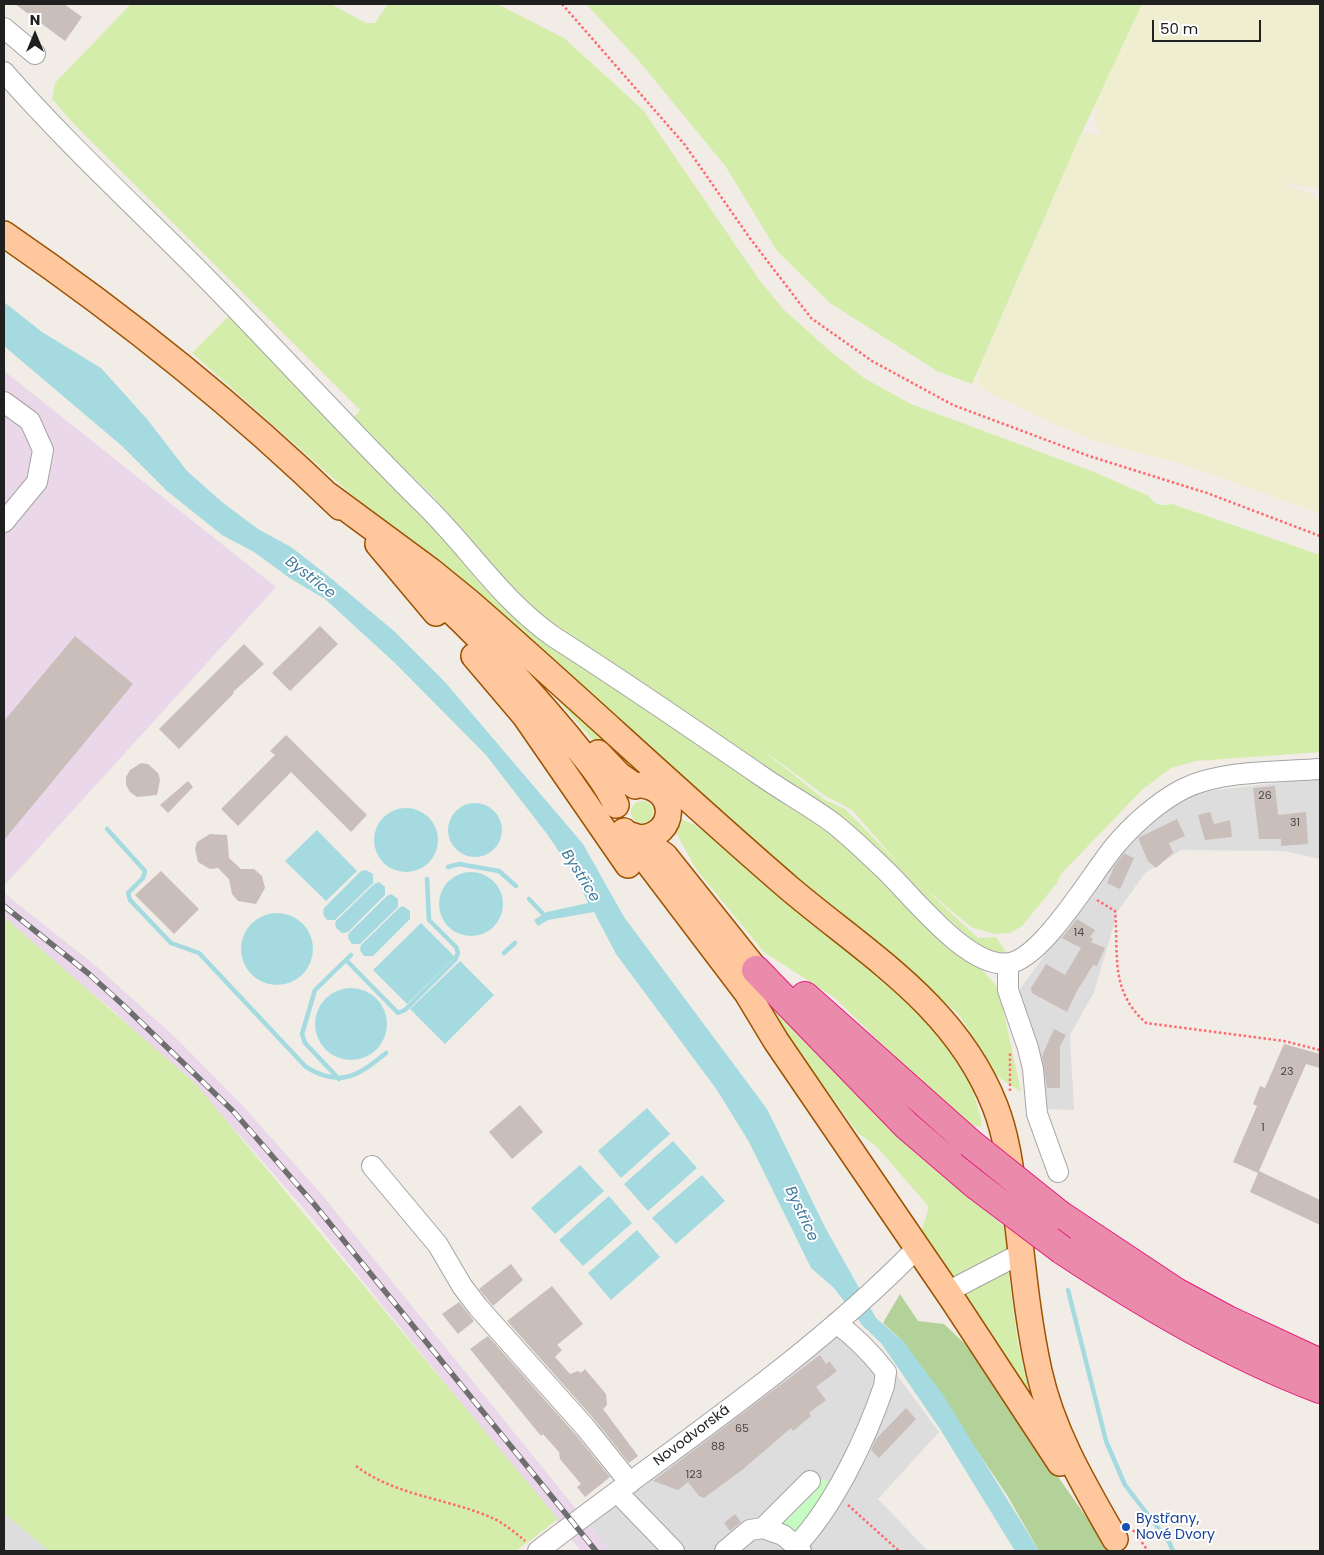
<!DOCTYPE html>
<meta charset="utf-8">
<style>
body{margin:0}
#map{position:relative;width:1324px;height:1555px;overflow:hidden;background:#f1ece6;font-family:Poppins,sans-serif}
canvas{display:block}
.frame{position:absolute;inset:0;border:5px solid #202020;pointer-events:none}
.north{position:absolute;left:10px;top:10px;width:50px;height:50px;-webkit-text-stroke:4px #fff;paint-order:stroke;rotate:0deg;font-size:14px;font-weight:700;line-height:20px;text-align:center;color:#202020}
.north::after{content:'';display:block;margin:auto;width:18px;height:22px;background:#202020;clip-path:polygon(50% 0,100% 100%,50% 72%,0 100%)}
.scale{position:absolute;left:1152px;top:20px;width:109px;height:22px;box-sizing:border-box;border:2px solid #202020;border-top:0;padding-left:6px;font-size:15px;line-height:18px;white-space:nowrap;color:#202020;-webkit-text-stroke:4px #fff;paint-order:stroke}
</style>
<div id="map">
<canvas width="1324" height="1555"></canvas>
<div class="frame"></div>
<div class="north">N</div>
<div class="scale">50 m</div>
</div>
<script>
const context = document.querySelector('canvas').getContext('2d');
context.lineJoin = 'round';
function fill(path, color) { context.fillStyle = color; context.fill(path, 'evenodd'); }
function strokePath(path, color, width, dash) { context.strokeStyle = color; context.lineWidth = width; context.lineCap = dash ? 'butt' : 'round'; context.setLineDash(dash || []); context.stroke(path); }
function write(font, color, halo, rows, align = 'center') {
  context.font = font + ' Poppins,sans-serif'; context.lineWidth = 4; context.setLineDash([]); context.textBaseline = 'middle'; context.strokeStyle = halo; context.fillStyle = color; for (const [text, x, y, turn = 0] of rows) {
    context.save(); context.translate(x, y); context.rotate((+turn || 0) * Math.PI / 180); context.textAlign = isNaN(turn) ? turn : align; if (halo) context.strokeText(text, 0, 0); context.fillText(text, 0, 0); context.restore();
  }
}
fill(new Path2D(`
 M1320,778V859L1284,851L1181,850L1145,873L1118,911L1094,992L1070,1035L1074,1110L1042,1109L1017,993L1127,842L1176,804L1199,792Z
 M841,1314L891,1367L939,1432L878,1499L928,1551H608L577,1512Z
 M4,1513L50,1550L4,1551Z`), '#dedddd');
fill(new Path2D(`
 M4,371L276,587L4,886Z
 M4,893L96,966L177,1039L241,1104L323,1196L610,1551H581L306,1211L251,1148L225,1119L115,1012L4,920Z`), '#ead8ea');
fill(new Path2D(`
 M1142,4H1320V188L1279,183L1309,193L1320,200V513L1179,463L1095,441L1052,423L984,390L977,381L982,363L1077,143L1082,135L1087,133L1101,135L1095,125V105Z`), '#f0eed1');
fill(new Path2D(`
 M131,4H331L366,23H375L388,4H497L564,38L643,110L760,281L784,310L830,351L864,378L911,404L1094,472L1149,496C1155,506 1161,506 1172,504L1320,555V752L1196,761L1171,768L1143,789L1061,874L1057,883L1022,926L1010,933L994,934L971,927L923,887L978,938L996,937L1008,955L982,949L840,821L528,606L433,496L352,419L360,410L74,124L52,99L55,83ZM760,748L824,795L852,810L900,865L845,809L825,800Z
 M586,4H1142L1077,143L972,384L937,371L830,303L777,251L726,167L639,61Z
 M229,316L316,402L508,608L704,743L861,857L984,972L999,989L1021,1092L998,1077L959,1015L904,966L733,831L433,561L360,502L192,353Z
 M532,671L659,779L642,778L614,764Z
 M631 812a11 11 0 1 1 22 0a11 11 0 1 1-22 0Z
 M679,818L695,825L726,848L891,979L953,1050L970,1082L981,1118V1127L968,1125L945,1106L835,998L764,952L696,869L674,829Z
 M660,861L914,1152L1007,1229L1009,1253L953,1279L921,1232L929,1207L877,1147L858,1133Z
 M4,917L195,1083L558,1519L516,1551H49L4,1513Z
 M1008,1268L1018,1344L1028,1386L1026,1389L966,1304L965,1289Z`), '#d5edab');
fill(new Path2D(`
 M900,1294L918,1321L944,1324L965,1344L1110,1551H1039L1007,1495L903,1341L883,1323Z`), '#b2d299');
fill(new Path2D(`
 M822,1479L830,1482L822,1493L826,1502L796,1535L774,1521L817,1481Z`), '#c6fcc2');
fill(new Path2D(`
 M4,302L42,332L101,368L147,419L187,471L222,502L258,529L291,547L327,575L394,631L445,682L583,844L624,917L767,1109L826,1229L876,1318L903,1341L943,1395L1039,1551H1015L940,1429L881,1343L863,1326L834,1288L811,1268L749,1142L717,1090L616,954L594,912L548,920L538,926L534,920L547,912L588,903L576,877L547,834L486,755L395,663L325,599L291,579L254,552L222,535L167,491L122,446L4,346Z
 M448 830a27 27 0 1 1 54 0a27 27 0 1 1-54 0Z
 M374 840a32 32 0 1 1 64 0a32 32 0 1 1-64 0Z
 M317,830L357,871L326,901L285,861Z
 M366,870L373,874V883L335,920H327L323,914L324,908L361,871Z
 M439 904a32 32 0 1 1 64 0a32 32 0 1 1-64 0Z
 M379,882L385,887V895L348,932L342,933L336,928L335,923L336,921L374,884Z
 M391,894L398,899V907L360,944H352L348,938L349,933L387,896Z
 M403,906L410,911V919L373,956H364L360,950L361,945L399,908Z
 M241 949a36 36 0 1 1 72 0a36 36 0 1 1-72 0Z
 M421,923L455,957L407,1004L373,970Z
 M460,961L494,995L445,1044L410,1009Z
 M315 1024a36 36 0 1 1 72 0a36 36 0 1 1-72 0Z
 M647,1108L670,1134L621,1178L598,1151Z
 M673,1141L697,1168L648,1211L624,1184Z
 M580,1165L604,1191L555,1234L531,1208Z
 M702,1175L725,1201L676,1244L652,1218Z
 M609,1196L632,1223L583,1266L559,1240Z
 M637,1230L660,1257L611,1300L588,1273Z`), '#a5dbe0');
strokePath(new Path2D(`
 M107,829L145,871L143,878L128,893L130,900L171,943L199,953L306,1067C340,1088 358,1076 386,1053
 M448,867L459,864L499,871L516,886
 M529,899L546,917
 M504,953L515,943
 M347,961L398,1013L405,1010L455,960L458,953L456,947L429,920L427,879
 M339,1079L305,1043L302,1034L315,990L351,955
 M1068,1290L1106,1441L1125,1485L1169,1542L1173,1551`), '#a5dbe0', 4.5);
fill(new Path2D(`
 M15,4H64L82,17L65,41Z
 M320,626L338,644L290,691L272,673Z
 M75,636L133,684L4,840V721Z
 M244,644L264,664L233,692L234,693L179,749L159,729Z
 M286,735L367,815L351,832L291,772L238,826L221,809L275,755L270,751Z
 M141,763L148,764L158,773L160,780L157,795L137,797L130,792L126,785V777L130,770Z
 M188,781L193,787L168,813L160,805Z
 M1275,786L1278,815L1306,812L1308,844L1281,846V839H1259L1253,788Z
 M1210,812L1214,824L1230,820L1232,837L1205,840L1198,815Z
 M1177,819L1185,836L1169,843L1173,853L1156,868L1148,861L1138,838Z
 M210,834L227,835L229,858L241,869H254L262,876L265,888L256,904L238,901L232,894L229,879L218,868L210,869L198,862L195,849L197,842Z
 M1124,853L1134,858L1120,889L1107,883L1114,867Z
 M161,871L199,909L174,934L135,895Z
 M1077,919L1095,930L1090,937L1093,939L1091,942L1105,948L1097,966L1093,965L1077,991L1067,1012L1032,993L1031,988L1046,964L1065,975L1081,948L1062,938Z
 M1054,1029L1066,1035L1060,1046V1088H1047L1042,1056Z
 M1284,1044L1320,1054V1068L1306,1064L1259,1171L1320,1200V1225L1250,1192L1258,1173L1233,1162L1257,1106L1253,1104L1260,1086L1265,1088Z
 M520,1105L543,1132L512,1159L489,1132Z
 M511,1264L523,1280L493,1306L479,1289Z
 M552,1286L583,1324L557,1345L562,1350L555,1357L570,1374L578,1371L581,1373L585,1369L606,1394L607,1405L603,1409L638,1456L629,1463L594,1419L507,1321Z
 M459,1302L474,1321L458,1334L442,1314Z
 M488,1336L576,1435L610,1477L585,1497L577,1487L581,1484L560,1459L559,1452L543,1434L541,1436L470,1349Z
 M820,1355L826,1364L829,1361L837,1371L816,1387L826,1400L809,1413L811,1416L793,1431L791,1428L742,1470L704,1498L699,1496L688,1482L678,1490L653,1481Z
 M906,1408L916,1419L879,1458L871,1450L876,1439Z
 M735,1514L741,1522L730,1531L724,1523Z`), '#c9beb9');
const minor = new Path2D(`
 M4,28L35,54
 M4,72C68,145 139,210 207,279C280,353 350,431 424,504C470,549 501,600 554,637C623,681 690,727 757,773C782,791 809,805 833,823C851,837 867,853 883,868C911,894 969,971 1010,963C1043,957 1091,875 1114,847C1132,825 1158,802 1183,789C1221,770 1279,772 1320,769
 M4,402L30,421L43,450L37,482L4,522
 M1008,964V990L1028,1048L1033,1069L1037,1114L1058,1172
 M372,1166L438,1245L462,1286L478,1307L585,1427L630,1483
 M947,1292L1022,1253
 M617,1492L674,1551
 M763,1528L783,1535L796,1546
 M538,1551C665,1453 804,1364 917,1248
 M725,1551L750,1530L763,1528L810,1481
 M801,1551L796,1546C834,1506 866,1439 884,1386L886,1372C871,1353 856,1337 836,1323`);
const major = new Path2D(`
 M4,234C122,315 237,407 340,507
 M328,495L431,571L469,602C577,696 681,795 789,888C867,954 956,1006 995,1106C1006,1134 1010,1164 1014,1194C1022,1253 1026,1313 1039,1371C1052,1431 1084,1485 1115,1539
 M378,544L436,613
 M430,591C479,635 523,683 566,734C584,757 604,778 616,805
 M474,656L525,716L628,865
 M598,753L619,775L635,786
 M624,831L747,993L776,1041L953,1300L1060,1463
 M631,835L640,838L665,856L756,970
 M640,838C677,836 678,789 642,785`);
const highway = new Path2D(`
 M756,970L906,1125L976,1185
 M805,996L970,1143
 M1060,1215L1176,1292L1228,1320L1320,1363
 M1062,1250C1144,1304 1228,1354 1320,1389`);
strokePath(minor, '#a4a4a4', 22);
strokePath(major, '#9c5200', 28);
strokePath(highway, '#e31f7e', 30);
strokePath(new Path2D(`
 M562,4L685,145L749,237L811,318L872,361L953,405L1089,456L1207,493L1320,536
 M1097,900L1115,911C1119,955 1109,990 1146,1023L1284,1041L1320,1050
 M1010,1091V1052
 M356,1466C396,1496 446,1498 490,1517C502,1522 515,1532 525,1541
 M848,1505L899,1551
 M1133,1530L1148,1551`), '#ff696f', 2.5, [2.5, 2.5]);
strokePath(minor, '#fff', 20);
strokePath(major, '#ffc79d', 25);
strokePath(highway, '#eb8bab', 28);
const rail = new Path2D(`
 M4,906L89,974L122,1004L233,1111L314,1204L596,1551`);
strokePath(rail, '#6e6e6e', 5.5);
strokePath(rail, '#fff', 4, [11]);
const highwayBridge = new Path2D(`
 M970,1143L1060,1215
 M976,1185L1062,1250`);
strokePath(highwayBridge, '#e31f7e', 30, []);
strokePath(highwayBridge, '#eb8bab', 28);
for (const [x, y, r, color] of [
 [1126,1527,5,"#1a4fb4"]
]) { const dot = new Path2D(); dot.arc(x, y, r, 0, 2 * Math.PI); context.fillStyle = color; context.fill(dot); strokePath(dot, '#fff', 2); }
write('11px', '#4a4846', null, [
 ["26",1265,796],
 ["31",1295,823],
 ["14",1079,933],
 ["23",1287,1072],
 ["1",1263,1128],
 ["65",742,1429],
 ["88",718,1447],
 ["123",694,1475]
]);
write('14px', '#202020', '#fff', [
 ["Novodvorská",692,1436,-37]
]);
write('14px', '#164399', '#fff', [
 ["Bystřany,",1136,1519],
 ["Nové Dvory",1136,1535]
], 'left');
write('italic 15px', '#3f7b9c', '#fff', [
 ["Bystřice",310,578,38],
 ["Bystřice",580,876,58],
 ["Bystřice",801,1214,65]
]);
</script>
